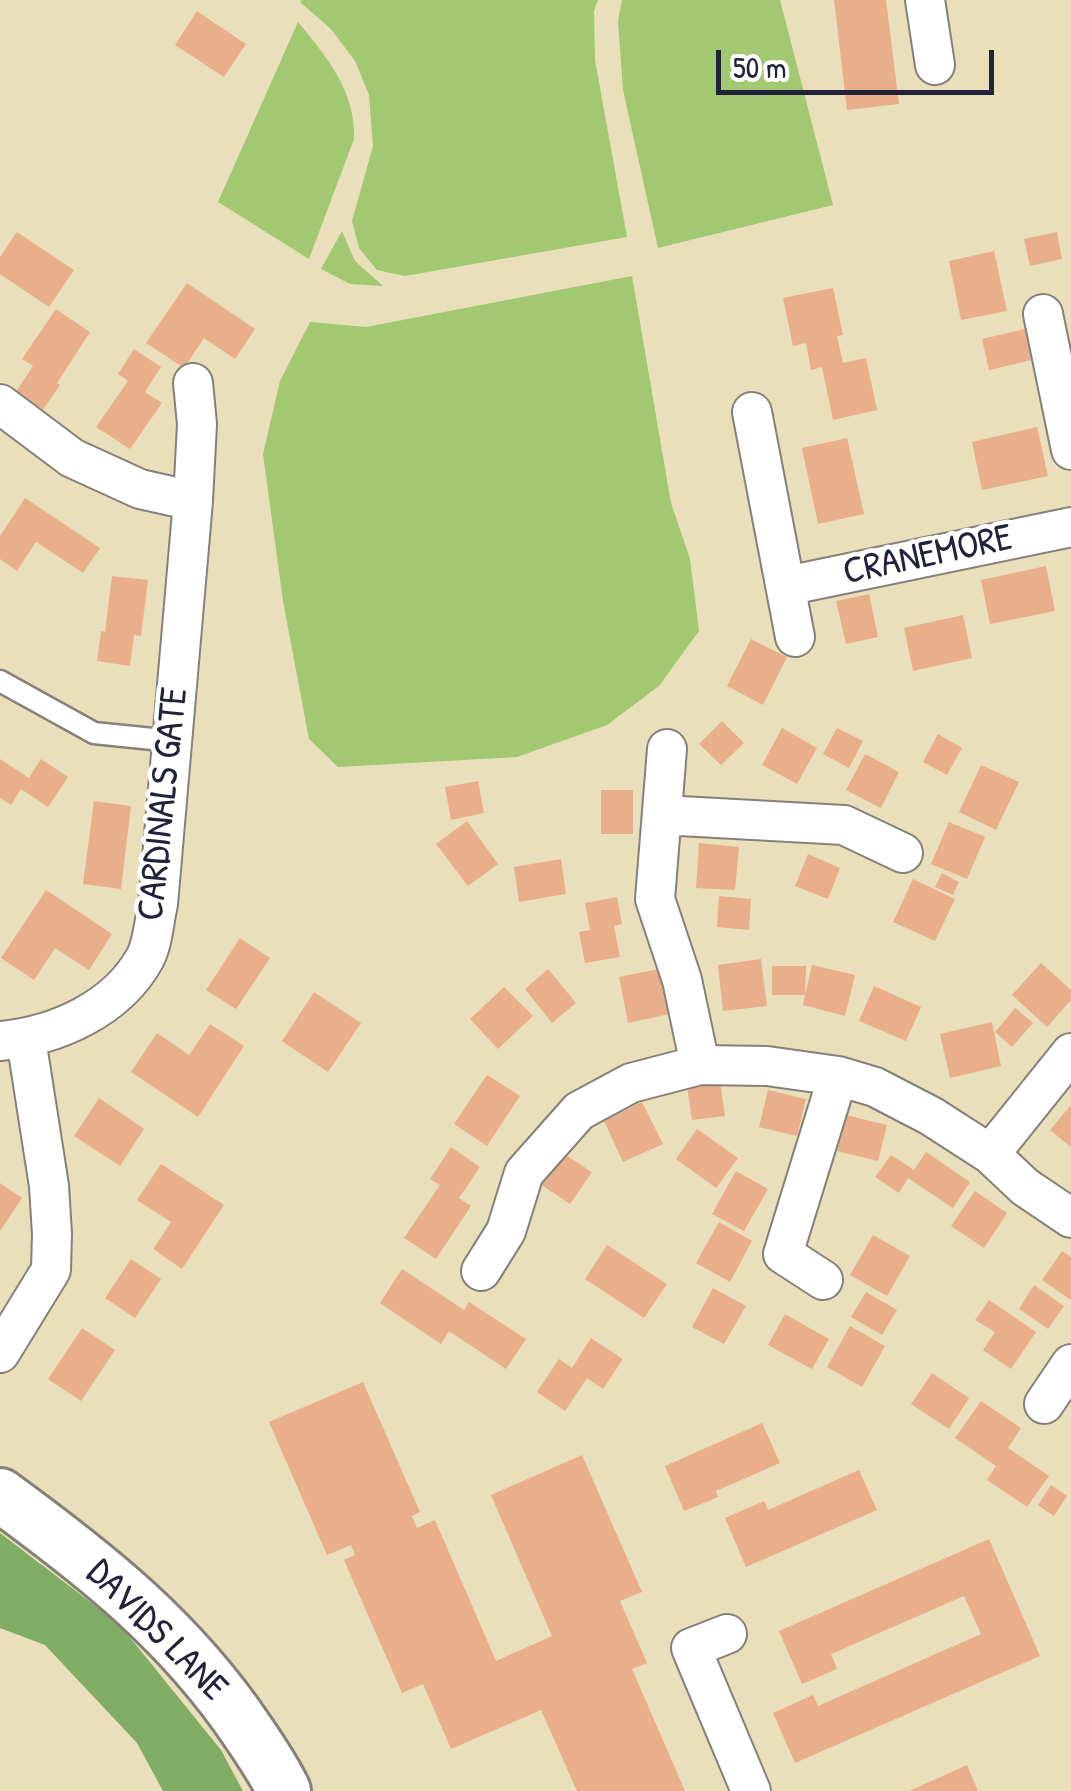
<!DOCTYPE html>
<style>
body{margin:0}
#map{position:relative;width:1071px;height:1791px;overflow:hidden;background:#e9dfba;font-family:"Patrick Hand",sans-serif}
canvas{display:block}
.scale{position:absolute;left:716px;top:50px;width:278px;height:45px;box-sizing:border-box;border:5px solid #22223b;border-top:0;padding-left:12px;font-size:30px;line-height:35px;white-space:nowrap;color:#22223b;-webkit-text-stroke:8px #fff;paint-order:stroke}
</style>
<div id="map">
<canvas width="1071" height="1791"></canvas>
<div class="scale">50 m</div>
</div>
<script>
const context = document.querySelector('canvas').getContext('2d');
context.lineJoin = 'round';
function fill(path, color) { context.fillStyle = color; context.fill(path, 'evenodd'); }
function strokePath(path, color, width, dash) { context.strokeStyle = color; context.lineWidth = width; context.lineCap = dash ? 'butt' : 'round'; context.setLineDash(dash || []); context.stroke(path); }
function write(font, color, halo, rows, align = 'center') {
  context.font = font + ' "Patrick Hand",sans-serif'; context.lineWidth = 9; context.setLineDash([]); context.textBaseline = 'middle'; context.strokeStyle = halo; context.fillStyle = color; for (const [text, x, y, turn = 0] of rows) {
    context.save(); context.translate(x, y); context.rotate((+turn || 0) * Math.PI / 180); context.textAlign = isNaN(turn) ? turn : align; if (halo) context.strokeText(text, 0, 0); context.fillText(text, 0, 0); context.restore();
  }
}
fill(new Path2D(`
 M302,0H598L594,11L595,60L627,237L405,276L377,270L359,248L352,221L373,146L369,95L355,61L331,29L300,2Z
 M622,0H780L833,205L658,248L623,90L618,21Z
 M298,22C327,57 356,92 354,139L309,259L218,202Z
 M342,231L355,261L383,286L350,284L321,269Z
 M632,276L671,503L690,559L699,631L659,686L607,725L517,757L338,767L309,739L283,601L263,454L280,381L310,322L366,327Z`), '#a2c872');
fill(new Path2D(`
 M0,1533L119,1624L221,1750L243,1791H163L137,1743L45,1645L0,1628Z`), '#81ac64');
fill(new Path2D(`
 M834,0H886L899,104L847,110Z
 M197,11L246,44L224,77L175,45Z
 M17,232L74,270L49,307L0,274V257Z
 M1057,232L1062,259L1030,266L1024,239Z
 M994,251L1007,311L961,320L949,261Z
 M187,283L255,329L235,359L204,338L184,368L146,343Z
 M833,288L843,335L837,336L843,363L866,358L877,410L833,420L822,367L811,370L806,343L793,346L783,298Z
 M56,309L90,332L57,383L60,385L42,411L15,393L33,366L22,359Z
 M1025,329L1032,360L989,370L982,339Z
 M134,349L161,367L145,392L162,403L130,449L96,427L128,381L118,374Z
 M1037,427L1048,476L982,490L972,442Z
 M847,438L864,514L818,524L802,448Z
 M25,498L100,548L83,573L36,542L17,571L0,559V536Z
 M1046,566L1055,611L990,624L981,580Z
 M112,576L148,580L141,636L134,635L130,666L97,661L101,631L105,632Z
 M869,594L878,637L846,644L836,601Z
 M963,615L972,658L913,671L904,628Z
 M751,639L787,657L763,705L727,686Z
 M722,721L744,743L721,765L699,744Z
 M782,728L817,748L797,784L762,765Z
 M837,728L863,741L849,768L823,754Z
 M938,734L962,748L947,775L923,762Z
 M865,754L899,772L881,808L846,790Z
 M0,759L29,778L41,759L68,777L48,807L21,789L11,805L0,798Z
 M981,765L1019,782L996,830L959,812Z
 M478,781L484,813L451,820L445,787Z
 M601,790H633V834H601Z
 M94,801L131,806L121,889L83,884Z
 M467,821L498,864L468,886L436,844Z
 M949,822L985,837L967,879L931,864Z
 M699,843L739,847L735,890L696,888Z
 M808,854L840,868L828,899L795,886Z
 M561,859L566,894L519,902L514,867Z
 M942,873L959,882L953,895L935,887Z
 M913,879L955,899L935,941L893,922Z
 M46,890L112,934L89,970L55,948L34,980L1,958Z
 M719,896L751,899L749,930L717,927Z
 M617,897L622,924L614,926L620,957L585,963L579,932L590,930L585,903Z
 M240,938L270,958L236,1009L206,990Z
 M761,959L767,1006L723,1011L718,965Z
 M1041,963L1071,990V1000L1047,1027L1012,995Z
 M812,965L855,975L845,1016L803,1005L805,995H772V966H806L805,995Z
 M664,968L674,1013L628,1023L619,977Z
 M548,969L576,1003L552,1023L525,989Z
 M874,986L921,1007L906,1041L859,1021Z
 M504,987L533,1016L498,1049L470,1019Z
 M314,992L361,1023L328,1072L282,1041Z
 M1015,1008L1033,1023L1012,1047L995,1032Z
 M992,1022L1001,1066L950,1078L940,1034Z
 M210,1024L244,1046L198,1117L131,1072L157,1033L189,1055Z
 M487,1075L520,1096L487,1146L454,1124Z
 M720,1082L725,1116L692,1120L687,1086Z
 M768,1090L806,1099L797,1136L759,1127Z
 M99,1098L144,1129L120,1166L74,1136Z
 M642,1102L663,1144L623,1162L604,1121Z
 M1071,1105V1147L1050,1130Z
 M846,1115L887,1125L878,1161L837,1151Z
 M697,1129L738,1158L716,1188L676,1159Z
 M451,1147L480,1167L459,1198L471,1206L436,1259L404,1238L440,1185L430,1179Z
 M558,1150L592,1172L570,1204L536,1181Z
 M926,1152L970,1182L953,1208L908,1178L899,1193L875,1177L891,1155L914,1170Z
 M161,1164L224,1205L182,1269L153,1249L171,1222L137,1200Z
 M736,1171L768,1189L744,1231L712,1214Z
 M0,1183L22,1198L0,1231Z
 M975,1191L1007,1213L984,1248L951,1226Z
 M719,1222L752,1241L730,1282L696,1263Z
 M873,1235L910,1256L887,1296L850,1275Z
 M607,1245L667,1284L644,1318L585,1279Z
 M1062,1251L1071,1257V1300L1042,1280Z
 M131,1259L161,1279L135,1318L105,1298Z
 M402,1269L464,1310L469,1302L526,1339L506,1369L449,1331L441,1344L380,1303Z
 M1034,1285L1064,1306L1048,1329L1019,1309Z
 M713,1288L746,1306L724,1344L692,1327Z
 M866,1292L897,1310L882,1335L851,1317Z
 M989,1300L1036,1332L1011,1369L983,1350L995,1332L975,1320Z
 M785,1314L829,1339L812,1369L768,1345Z
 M850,1326L885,1346L862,1387L827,1367Z
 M82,1328L115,1350L81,1401L48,1379Z
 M591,1338L623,1359L603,1389L587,1378L565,1411L537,1392L559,1359L572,1368Z
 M932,1373L969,1398L949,1429L911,1404Z
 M363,1382L420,1512L412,1516L417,1528L435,1520L496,1661L552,1636L491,1495L582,1455L642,1592L620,1601L647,1663L632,1669L685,1791H577L541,1710L451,1749L423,1684L402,1693L344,1560L355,1555L351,1545L327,1555L269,1422Z
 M981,1401L1021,1428L1008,1448L1049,1476L1027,1507L987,1480L996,1466L955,1438Z
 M762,1423L780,1463L716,1491L718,1497L684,1511L665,1466Z
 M859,1470L877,1510L746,1567L725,1518L764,1501L768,1510Z
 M1051,1485L1067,1496L1054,1516L1038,1505Z
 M989,1539L1040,1656L795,1763L773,1713L813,1695L818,1706L981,1634L964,1596L831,1654L837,1669L802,1684L779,1631Z
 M967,1765L978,1791H909Z`), '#e9af8b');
const lane = new Path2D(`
 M0,681L94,733L172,741`);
const street = new Path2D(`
 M925,0L935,65
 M1043,314L1071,450
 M0,404L72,458L140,489L193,501
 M752,412L795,637
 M786,586L1071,527
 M667,749L655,899L682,980L700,1065
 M662,815L844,825L903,853
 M0,1041C56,1036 117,1009 145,958C153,943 154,921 158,904L193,501L197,424L193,383
 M990,1154L1071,1053
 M481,1271L506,1231L524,1173L579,1111L631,1083L700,1065L767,1066L838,1076L875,1087L931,1116L990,1154L1025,1187L1071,1218
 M823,1280L783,1254L838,1076
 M0,1353L51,1270L52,1234L49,1186L26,1039
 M1044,1404L1071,1364
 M727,1634L691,1648L751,1791`);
const secondary = new Path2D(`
 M0,1495C96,1565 181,1632 248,1732C261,1751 274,1770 284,1791`);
strokePath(lane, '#86807a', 25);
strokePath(street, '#86807a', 42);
strokePath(secondary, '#86807a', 58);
strokePath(lane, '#fff', 20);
strokePath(street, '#fff', 38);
strokePath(secondary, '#fff', 52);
write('38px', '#22223b', '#fff', [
 ["CRANEMORE",928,556,-12],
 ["CARDINALS GATE",164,804,-84],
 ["DAVIDS LANE",156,1631,45]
]);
</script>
